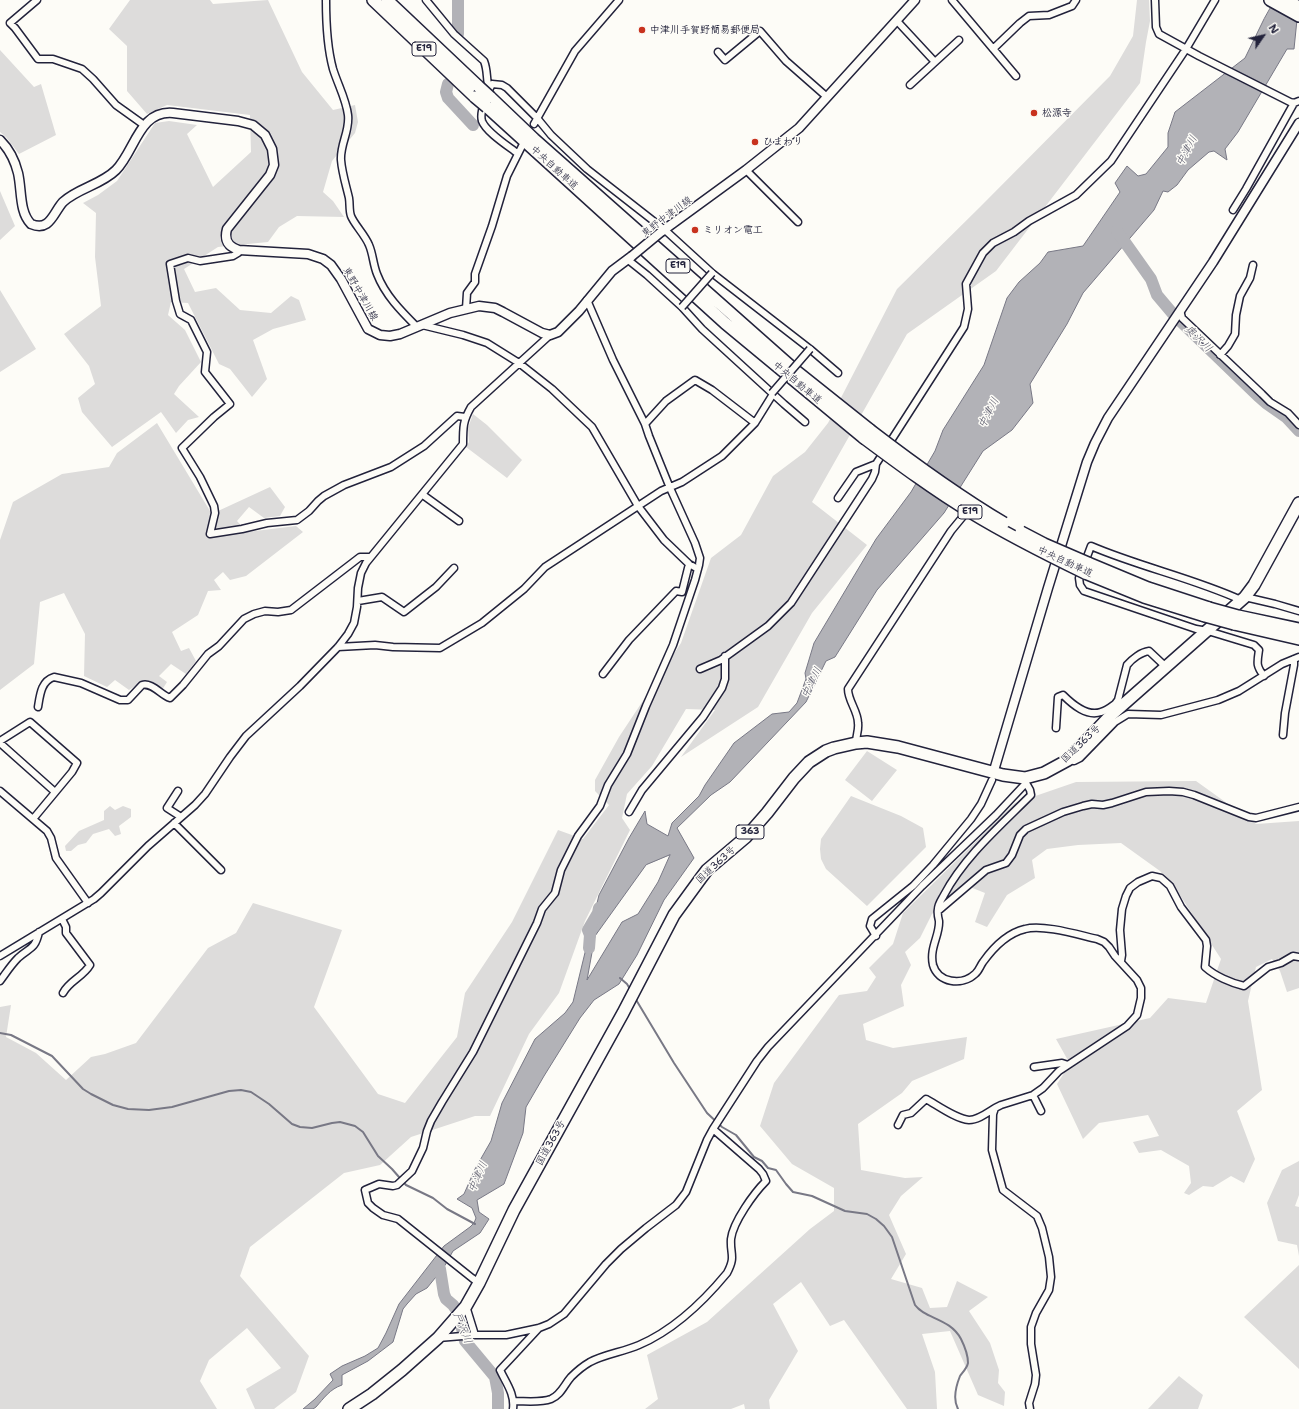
<!DOCTYPE html>
<meta charset="utf-8">
<style>
body{margin:0}
#map{position:relative;width:1299px;height:1409px;overflow:hidden;background:#fdfcf7;font-family:"Shantell Sans",sans-serif}
canvas{display:block}
.north{position:absolute;left:1243px;top:16px;width:40px;height:40px;-webkit-text-stroke:3px #fdfcf7;paint-order:stroke;rotate:56deg;font-size:11px;font-weight:700;line-height:16px;text-align:center;color:#22223b}
.north::after{content:'';display:block;margin:auto;width:14px;height:18px;background:#22223b;clip-path:polygon(50% 0,100% 100%,50% 72%,0 100%)}
</style>
<div id="map">
<canvas width="1299" height="1409"></canvas>
<div class="north">N</div>
</div>
<script>
const context = document.querySelector('canvas').getContext('2d');
context.lineJoin = 'round';
function fill(path, color) { context.fillStyle = color; context.fill(path, 'evenodd'); }
function strokePath(path, color, width, dash) { context.strokeStyle = color; context.lineWidth = width; context.lineCap = dash ? 'butt' : 'round'; context.setLineDash(dash || []); context.stroke(path); }
function write(font, color, halo, rows, align = 'center') {
  context.font = font + ' "Shantell Sans","Klee One",sans-serif'; context.lineWidth = 3; context.setLineDash([]); context.textBaseline = 'middle'; context.strokeStyle = halo; context.fillStyle = color; for (const [text, x, y, turn = 0] of rows) {
    context.save(); context.translate(x, y); context.rotate((+turn || 0) * Math.PI / 180); context.textAlign = isNaN(turn) ? turn : align; if (halo) context.strokeText(text, 0, 0); context.fillText(text, 0, 0); context.restore();
  }
}
fill(new Path2D(`
 M130,0H210L213,4L268,0L302,72L333,110L355,105L358,122L355,133L332,161L323,192L333,201L344,217L297,216L279,227L268,242L218,247L184,269L195,292L216,288L240,310L271,313L291,296L299,300L306,320L273,329L253,340L267,379L252,397L230,369L219,364L188,303L171,302L168,315L185,330L201,362L179,386L174,394L199,417L188,420L176,433L161,412L112,447L82,412L78,398L95,384L89,366L64,334L101,306L95,257L96,213L83,203L98,195L117,181L155,123L169,121L197,125L187,134L213,187L251,152L250,115L167,105L147,114L127,91V46L109,29Z
 M1137,0H1149L1150,21L1146,42L1140,83L996,271L907,334L812,502L867,545L812,613L758,707L681,757L715,710L686,709L652,766L627,794L622,818L630,830L585,921L559,993L529,1034L490,1116H475L411,1137L380,1165L344,1173L250,1247L240,1276L309,1356L296,1392L274,1409H255L246,1389L281,1368L247,1328L209,1360L200,1381L217,1409H0V1007L11,1005L6,1037L36,1053L66,1080L91,1057L105,1054L136,1043L208,948L236,933L253,903L342,930L314,1007L378,1094L405,1103L457,1037L465,993L512,922L558,830L583,839L609,805L595,791V780L619,737L681,643L711,558L741,535L773,476L805,452L828,423L897,289L980,207L1110,76L1133,36Z
 M0,50L34,87L41,84L56,135L19,154L6,137L0,132Z
 M0,191L15,226L0,240Z
 M0,290L36,349L0,372Z
 M473,414L487,425L522,460L507,478L466,447L469,442L468,428Z
 M157,423L216,521L218,511L270,487L285,507L280,516L264,518L249,507L237,521L247,532L296,526L303,532L246,576L230,580L223,572L214,580L221,590L208,591L198,615L172,632L181,651L189,648L196,661L186,674L171,664L159,676L167,682L162,690L149,680L141,682L129,690L115,680L107,687L84,676L85,634L64,593L40,602L34,664L0,690V540L13,502L62,474L109,467L117,453Z
 M867,751L897,770L872,801L845,780Z
 M1196,781L1256,824L1299,821V988L1287,992L1280,971L1272,959L1256,967L1248,1001L1262,1090L1237,1111L1255,1159L1244,1183L1231,1176L1213,1187L1203,1186L1189,1195L1184,1193L1191,1183L1189,1166L1161,1150L1139,1153L1133,1142L1159,1136L1148,1115L1099,1123L1083,1139L1057,1084L1070,1064L1056,1039L1150,1018L1168,998L1206,1003L1221,959L1176,889L1160,871L1121,843L1078,845L1047,849L1032,860L1035,878L1007,895L987,927L975,922L985,893L965,885L932,914L920,938L905,952L911,965L901,985L904,1006L863,1024L866,1040L893,1048L967,1037L964,1059L912,1081L902,1093L858,1124L861,1170L905,1178L923,1177L901,1196L889,1215L906,1254L891,1279L922,1288L930,1308L947,1307L957,1281L988,1297L969,1311L990,1343L999,1370L998,1383L1005,1392L1004,1406L978,1395L950,1331L922,1334L935,1372L937,1409H907L844,1320L830,1326L801,1282L773,1304L798,1351L769,1400L770,1409H745L744,1404L731,1409H645L658,1399L647,1355L707,1322L810,1229L834,1211V1188L792,1164L760,1126L774,1083L839,995L867,991L876,977L869,968L893,944L903,913L1015,803L1076,782Z
 M851,796L901,816L923,828L926,847L867,906L826,869L821,859L820,849L821,839Z
 M110,806L115,810L123,806L131,809V817L119,826L121,834L115,836L109,829L93,834L86,843L78,845L71,851H66L65,846L79,831L104,820V811Z
 M1299,1161V1195L1295,1206L1299,1207V1256L1297,1245L1278,1241L1267,1203L1282,1170Z
 M1299,1265V1369L1244,1317Z
 M1179,1376L1203,1395L1198,1409H1148Z`), '#dddcdb');
const water = new Path2D(`
 M1275,0H1299L1294,49H1287L1238,132L1225,149L1227,160L1214,151L1209,152L1188,170L1177,185L1168,192L1163,191L1154,210L1083,293L1067,324L1030,384L1033,403L1012,430L983,451L944,513L877,590L835,657L826,661L806,702L730,782L711,795L677,828L694,858L664,900L637,955L619,984L594,1000L580,1018L544,1076L526,1107L523,1133L504,1184L477,1200L479,1212L489,1219L480,1233L453,1251L444,1267L427,1288L416,1294L407,1304L403,1309L393,1342L368,1361L342,1375V1385C330,1389 324,1398 316,1407L313,1409H303L315,1399L333,1380L330,1374L342,1366L365,1356L378,1348L386,1333L399,1304L444,1246L470,1227L474,1223L476,1218L472,1208L457,1199L464,1194L475,1169L491,1141L502,1103L535,1039L565,1013L573,1002L599,895L629,838L645,811L647,824L668,836L672,823L699,796L705,785L734,743L772,714L789,712L797,703L806,679L805,673L814,643L876,539L911,492L935,451L943,430L984,365L1007,298L1019,282L1040,263L1048,252L1083,246L1120,192L1115,183L1127,166L1138,176L1146,174L1168,147V133L1175,112L1245,58L1264,19ZM670,855L658,882L638,914L622,922L587,980L595,936L646,865Z`);
fill(water, '#b2b2b7');
strokePath(water, '#787885', 1);
strokePath(new Path2D(`
 M620,978L627,984L630,989
 M635,998L674,1063L707,1113L722,1127L736,1135L754,1157L762,1161L768,1168L776,1170L786,1184L793,1192L812,1196L845,1211L867,1214L876,1219L884,1226L892,1237L915,1305C925,1319 950,1318 961,1339C964,1345 968,1356 968,1363C967,1368 963,1372 960,1376C956,1386 953,1400 958,1409
 M0,1033L11,1035L52,1056L83,1089L91,1094L113,1105L128,1109L149,1110L172,1107L229,1091L241,1090L251,1092L269,1104L292,1124L300,1127L312,1128L332,1123L340,1122L355,1126L363,1132L378,1156L392,1169L406,1185L433,1198L447,1209L475,1224`), '#787885', 2);
strokePath(new Path2D(`
 M458,34V0
 M448,84L446,92L448,98L473,125
 M1117,231L1151,279L1157,295L1173,314L1258,396L1266,403L1286,417L1299,431
 M589,948L590,935L588,930L598,913L599,908
 M438,1265L440,1269L444,1294L446,1299L453,1305L458,1312L465,1341L495,1377L498,1393V1409`), '#b2b2b7', 12);
const street = new Path2D(`
 M37,0L10,23L15,28L38,59H53L82,69L93,79L116,105L144,125
 M326,0C326,24 327,47 333,69C338,85 346,99 348,115C350,131 340,144 341,160C342,173 346,185 349,198C350,204 349,211 351,216C354,224 365,235 369,245C373,254 373,264 377,274C385,295 401,311 417,327
 M426,0L454,34L484,61C488,71 486,79 489,89
 M952,0L1016,76
 M1155,0L1156,27L1159,34L1199,56L1290,102L1294,103L1299,101
 M897,21L935,62
 M993,49L1020,23L1029,16L1049,15L1072,6L1076,0
 M718,52L725,60L760,31L786,61L827,97
 M910,85L959,40
 M534,124L575,51L619,0
 M517,153C508,146 486,132 482,121C479,112 488,91 492,84L502,85L507,88L537,118L551,135L587,169L665,230L712,273L810,349L838,373
 M746,170L798,222
 M1233,210L1246,189L1294,103
 M239,250L238,253L233,256L200,261L188,258L170,264L176,301L180,314L191,320L207,352L205,372L230,404L214,417L182,448L200,477L214,506L215,513L210,534L242,529L267,523L297,520L309,511L318,501L324,496L344,485L391,467L424,446L457,416L465,417
 M627,259L647,275L682,307L702,329L784,404L805,422
 M466,309L467,293L475,282V274L492,226L507,176L522,146
 M1180,310L1182,318L1262,394L1270,402L1288,413L1299,425
 M422,325L463,335L487,343L519,363L552,389L592,427L638,506L664,540L689,564L698,569
 M1220,355L1228,346L1235,334L1236,315L1240,296L1250,278L1253,265
 M645,424L666,401L695,380L712,390L755,423
 M423,495L459,521
 M838,498L856,472L876,464L964,327L968,309L966,284L983,253L993,243L1014,232L1029,221L1076,195L1111,161L1186,49L1215,0
 M1245,597L1275,604L1299,611
 M1241,600C1193,578 1140,567 1091,546L1079,578L1080,585L1084,591L1196,629L1208,631L1254,645L1259,650C1257,663 1256,666 1264,676
 M358,601L382,597L404,612L436,587L454,568
 M338,647L375,645L393,647L440,648L482,623L524,589L545,567L661,491L682,482L722,456L755,423L773,394
 M700,669L721,660L768,626L791,603L872,479L875,472L876,464
 M603,674L629,640L676,591L682,592L689,564
 M38,707C40,695 41,681 54,677L81,683L120,700H128L142,685C152,682 161,695 170,698L183,685L208,654L219,646L244,619L254,614L265,611L278,612L291,610L360,557H370
 M1117,707L1115,704L1118,700L1127,665C1132,659 1141,652 1149,651L1166,667
 M1056,728L1058,697L1063,695C1073,705 1087,717 1101,712C1106,711 1111,707 1115,704
 M1283,735L1285,713L1294,665V659
 M0,741L30,722L77,763L72,772L33,819
 M0,743L55,792
 M856,743C856,735 859,730 858,723C858,711 848,701 848,689L951,531L965,514
 M1068,760L1074,761L1080,758L1115,722L1128,714L1161,715L1218,700L1239,691L1282,664L1299,657
 M1026,783L1030,790L1031,795C1001,825 964,857 944,895C942,899 938,904 938,909C937,913 938,917 939,921C940,935 929,948 933,965C938,983 962,986 975,974C979,971 980,966 983,962C993,948 1008,933 1025,929C1043,924 1079,935 1097,939L1104,942L1109,947L1115,956L1137,980L1141,988V998L1137,1015L1127,1026L1059,1071L1043,1088L1033,1095L1001,1105L995,1108L993,1114L992,1150L1003,1190L1037,1216L1042,1228L1049,1257L1051,1277L1049,1290L1036,1313L1031,1327V1344L1036,1375L1035,1384L1029,1403L1030,1409
 M0,791L47,831L51,838L56,858L88,903
 M178,791L167,808L181,817
 M629,812L642,790L703,717L722,688L725,679V656
 M174,823L221,870
 M938,911L986,870L1006,863L1012,855L1020,835L1026,829L1063,812L1083,806L1092,804L1103,805L1112,803L1146,792L1169,791L1183,792L1194,795L1249,817L1256,818L1299,807
 M62,919L66,927V933L90,965C83,977 69,981 63,993
 M876,936L870,926L872,919L913,886L933,865L971,819L981,804L992,780
 M0,956L94,899L101,893L148,846L195,805L205,794L230,757L246,736L300,686L338,647L348,634L354,623L357,607L358,588L361,573L366,563L463,444C463,427 463,421 471,407L550,335
 M1121,961L1122,955L1120,930L1122,909L1126,896L1130,888L1138,882L1152,876L1161,878L1170,886L1181,907L1206,940L1207,946L1205,967C1215,976 1231,983 1244,986L1268,967L1281,963L1293,956L1299,957
 M0,981C6,973 11,965 18,958C30,947 35,950 39,932
 M1034,1067L1062,1063L1068,1065
 M1033,1095L1041,1111
 M898,1125L903,1115L911,1113L926,1099C937,1105 956,1119 969,1120C978,1120 987,1113 995,1108
 M479,1283L472,1278L398,1219L383,1215L373,1208L368,1203L365,1190L379,1184L393,1186L397,1185L412,1171L423,1148L427,1131L431,1121L442,1102L473,1052L537,923L542,909L555,893L561,870L578,836L600,806L608,785L627,754L646,706L673,645L695,580L699,565L700,558L695,543L670,488L649,436L645,424L613,360L587,300
 M466,1306L475,1335
 M438,1338L475,1335H506L539,1328L549,1324L564,1314L606,1264L621,1249L646,1228L676,1205L686,1192L707,1140L713,1129L757,1061L768,1047L922,886L996,815L1026,783V779
 M514,1401C526,1401 540,1403 551,1399C561,1395 564,1385 571,1377C577,1371 583,1366 590,1362C605,1354 623,1352 639,1345C674,1330 703,1302 727,1273C736,1256 730,1255 731,1239C733,1222 754,1193 766,1181L763,1174L759,1169L713,1129
 M513,1409C515,1394 506,1383 500,1370L539,1328`);
const secondary = new Path2D(`
 M0,140C9,149 15,161 18,173C22,190 19,212 31,224C50,232 53,213 63,202C78,188 101,185 116,170C135,151 139,110 173,113L238,121L253,125L265,135L272,149L274,165L270,175L227,229C224,240 228,247 239,250L308,254L323,259L331,265L341,279L368,329L380,335L390,336L400,334L450,313L479,306L495,308L503,312L542,333L550,335L558,332L579,311L612,271L632,256
 M661,232L746,170L799,128L915,0
 M995,767L1048,588L1087,462L1095,443L1108,418L1213,262L1299,123`);
const highway = new Path2D(`
 M373,0L475,97
 M387,0L478,86
 M1270,0L1299,16
 M1286,0L1299,7
 M490,97L534,139L796,371L870,430
 M487,107L725,323L864,438
 M1088,563L1148,588L1209,608
 M1085,573L1144,597L1205,616
 M1238,616L1299,629
 M1234,624L1299,639
 M349,1409L372,1394L402,1370L438,1338L466,1306L479,1283L514,1210L623,1013L674,915L701,878L707,870L746,837L767,813L794,778L809,762L826,751L834,748L856,743L867,742L898,747L1003,775L1025,778L1044,773L1068,760L1108,718L1245,597L1254,585L1299,503`);
strokePath(street, '#22223b', 9);
strokePath(secondary, '#22223b', 11);
strokePath(highway, '#22223b', 14);
strokePath(street, '#fdfcf7', 6);
strokePath(secondary, '#fdfcf7', 8);
strokePath(highway, '#fdfcf7', 11);
const streetBridge = new Path2D(`
 M682,307L712,273
 M772,393L810,349`);
const secondaryBridge = new Path2D(`
 M632,256L661,232`);
const highwayBridge = new Path2D(`
 M478,86L490,97
 M475,97L487,107
 M870,430C913,463 957,495 1004,523
 M864,438C899,464 934,490 972,513C1008,535 1046,554 1085,573
 M1021,532L1044,544L1088,563
 M1209,608L1238,616
 M1205,616L1234,624`);
strokePath(streetBridge, '#22223b', 9, []);
strokePath(secondaryBridge, '#22223b', 11, []);
strokePath(highwayBridge, '#22223b', 14, []);
strokePath(streetBridge, '#fdfcf7', 6);
strokePath(secondaryBridge, '#fdfcf7', 8);
strokePath(highwayBridge, '#fdfcf7', 11);
for (const [x, y, r, color] of [
 [642,30,4,"#c8321e"],
 [1034,113,4,"#c8321e"],
 [755,142,4,"#c8321e"],
 [695,230,4,"#c8321e"]
]) { const dot = new Path2D(); dot.arc(x, y, r, 0, 2 * Math.PI); context.fillStyle = color; context.fill(dot); strokePath(dot, '#fdfcf7', 1.5); }
for (const [x, y, w] of [
 [424,49,24],
 [678,266,24],
 [970,512,24],
 [750,832,28]
]) { const box = new Path2D(); box.roundRect(x - w / 2, y - 7, w, 14, 3); context.fillStyle = '#fdfcf7'; context.fill(box); strokePath(box, '#22223b', 1); }
write('bold 9px', '#22223b', null, [
 ["E19",424,49],
 ["E19",678,266],
 ["E19",970,512],
 ["363",750,832]
]);
write('bold 10px', '#22223b', '#fdfcf7', [
 ["中津川手賀野簡易郵便局",650,30],
 ["松源寺",1042,113],
 ["ひまわり",763,142],
 ["ミリオン電工",703,230]
], 'left');
write('10px', '#22223b', '#fdfcf7', [
 ["中央自動車道",554,168,42],
 ["東野中津川線",667,217,-37],
 ["東野中津川線",360,294,60],
 ["中央自動車道",797,383,40],
 ["中央自動車道",1065,562,25],
 ["国道363号",1081,744,-44],
 ["国道363号",716,865,-43],
 ["国道363号",551,1143,-61]
]);
write('italic 11px', '#545466', '#fdfcf7', [
 ["中津川",1187,151,-62],
 ["奥沢川",1198,339,44],
 ["中津川",989,413,-63],
 ["中津川",812,683,-64],
 ["中津川",478,1177,-66],
 ["戸沢川",462,1328,68]
]);
</script>
